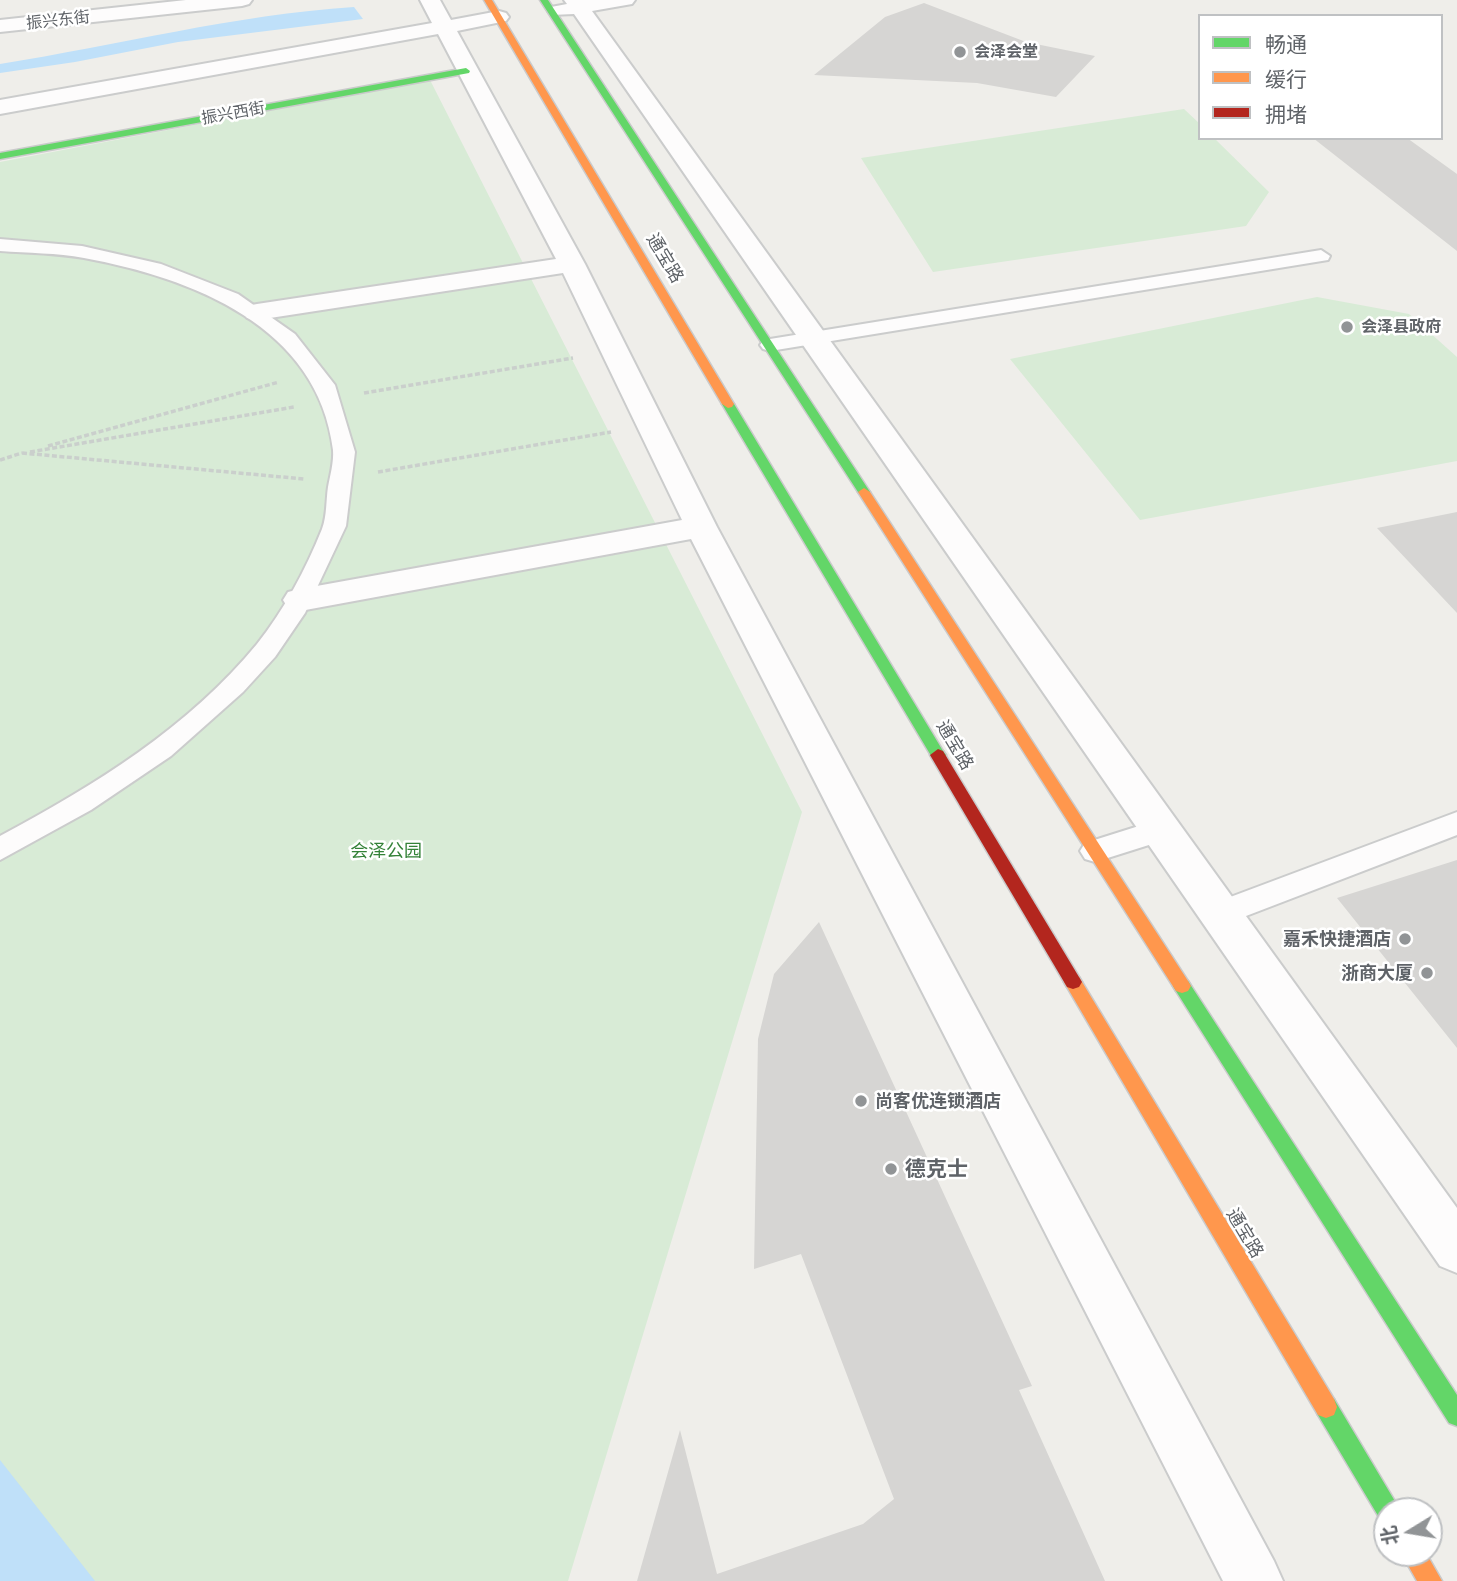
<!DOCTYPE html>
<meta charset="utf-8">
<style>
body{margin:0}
#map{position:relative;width:1457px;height:1581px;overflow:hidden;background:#efeeea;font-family:Commissioner,"Noto Sans SC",sans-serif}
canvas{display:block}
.legend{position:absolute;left:1198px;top:14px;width:245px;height:126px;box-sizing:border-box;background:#fff;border:2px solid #bfc1c3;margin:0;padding:9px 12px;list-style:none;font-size:21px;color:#5f6368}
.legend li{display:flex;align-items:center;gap:14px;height:35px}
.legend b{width:35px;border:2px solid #bfc1c3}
.north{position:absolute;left:1373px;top:1497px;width:70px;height:70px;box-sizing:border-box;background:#fff;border:2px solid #bfc1c3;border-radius:50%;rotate:259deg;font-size:19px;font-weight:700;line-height:28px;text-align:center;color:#5f6368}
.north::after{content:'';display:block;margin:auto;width:24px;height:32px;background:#919496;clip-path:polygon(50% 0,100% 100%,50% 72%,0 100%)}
</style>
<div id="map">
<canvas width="1457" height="1581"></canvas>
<ul class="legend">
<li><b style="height:9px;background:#63d668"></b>畅通</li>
<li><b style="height:9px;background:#ff974d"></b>缓行</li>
<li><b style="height:9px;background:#b3261e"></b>拥堵</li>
</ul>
<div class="north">北</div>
</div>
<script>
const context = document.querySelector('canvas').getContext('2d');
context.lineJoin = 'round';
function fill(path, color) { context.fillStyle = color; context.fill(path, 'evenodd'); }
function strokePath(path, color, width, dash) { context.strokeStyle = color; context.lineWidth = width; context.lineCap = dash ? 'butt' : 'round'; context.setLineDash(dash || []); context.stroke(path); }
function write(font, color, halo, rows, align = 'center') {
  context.font = font + ' Commissioner,"Noto Sans SC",sans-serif'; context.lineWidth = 5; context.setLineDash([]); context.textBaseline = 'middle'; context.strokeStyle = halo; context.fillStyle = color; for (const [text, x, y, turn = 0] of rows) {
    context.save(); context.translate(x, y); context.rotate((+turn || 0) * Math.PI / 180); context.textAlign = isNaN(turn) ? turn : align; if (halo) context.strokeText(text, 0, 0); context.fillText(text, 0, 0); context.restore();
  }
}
fill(new Path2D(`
 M430,80L802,812L568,1581H0V162Z
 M1184,109L1200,124V138H1214L1269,192L1246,226L933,272L861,158Z
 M1317,297L1409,314L1457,357V461L1140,520L1010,359Z`), '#d8ebd6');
fill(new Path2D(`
 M354,7L363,19L178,42L75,62L0,73V64C119,45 234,15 354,7Z
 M0,1460L95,1581H0Z`), '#bfe0f9');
fill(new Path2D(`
 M924,3L1026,42L1095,56L1056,97L977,83L814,75L885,17Z
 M1313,138H1407L1457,174V251Z
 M1457,512V613L1377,528Z
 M1457,860V1048L1337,898Z
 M819,922L1032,1386L1019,1390L1105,1581H637L680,1430L717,1574L863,1524L894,1499L801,1254L754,1269L758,1039L774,974Z`), '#d6d5d3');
const lane = new Path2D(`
 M0,239L82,246L161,264L238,294L295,334L335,385L355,452L346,526L305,613L275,657L243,692L171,756L91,810L0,860V836C94,786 189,727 257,644C284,610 306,569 322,529C327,516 326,500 328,487C330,476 334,462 333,450C318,326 192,278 84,258C57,253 28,253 0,251Z
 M1321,250L1330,256L1328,260L770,351L763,349L760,345L763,341L770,339Z
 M1457,812V835L1220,926L1209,923L1205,914L1209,905Z
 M1161,819L1171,822L1175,830L1171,838L1095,862L1085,859L1080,851L1085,843Z`);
const street = new Path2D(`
 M186,0H252L249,4L242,6L0,32V20Z
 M420,0H440L451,20L499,11L506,13L509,17L506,21L457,31L585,264L717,527L1274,1561L1283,1581H1223L691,539L300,611L288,608L283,600L288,592L300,589L682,520L563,273L257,320L247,318L243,312L247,306L257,304L556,259L438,34L0,114V100L432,23Z
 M564,0H635L632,4L592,11L1457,1208V1273L1440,1266L574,14L551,15L548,11L551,7L567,4Z`);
const fast = new Path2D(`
 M540,0H548L870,492L869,495L864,496L858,492Z
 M466,68L470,71L469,73L0,159V153Z
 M728,400L734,404L943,751L946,755L943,759H933L722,404Z
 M1182,979L1188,981L1457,1395V1426L1449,1423L1176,991L1173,986L1176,981Z
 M1326,1396L1334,1399L1396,1503L1399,1511H1387V1522L1380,1519L1318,1415L1315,1407L1318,1399Z`);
const slow = new Path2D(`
 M484,0H492L734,404L732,407L728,408L722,404Z
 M864,488L870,492L1188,981L1191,986L1188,991L1182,993L1176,991L858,492Z
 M1073,975L1079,977L1334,1399L1337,1407L1334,1415L1326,1418L1318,1415L1067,987L1064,982L1067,977Z
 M1401,1553H1426L1442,1581H1417Z`);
const jam = new Path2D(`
 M938,749L943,751L1079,977L1082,982L1079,987L1073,989L1067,987L930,755Z`);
strokePath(lane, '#cbcccc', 4);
strokePath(street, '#cbcccc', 4);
strokePath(fast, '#cacacb', 3);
strokePath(slow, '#cacacb', 3);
strokePath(jam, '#cacacb', 3);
strokePath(new Path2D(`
 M364,393L573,358
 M48,446L279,382
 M30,452L294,407
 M22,453L304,479
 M0,460L22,453
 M378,472L611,432`), '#cacfcc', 3.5, [5, 2.5]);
fill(lane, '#fdfcfc');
fill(street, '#fdfcfc');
fill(fast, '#63d668');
fill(slow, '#ff974d');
fill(jam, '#b3261e');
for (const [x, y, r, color] of [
 [960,52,7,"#919496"],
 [1347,327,7,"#919496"],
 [1405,939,7,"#919496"],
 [1427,973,7,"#919496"],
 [861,1101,7,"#919496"],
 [891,1169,7,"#919496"]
]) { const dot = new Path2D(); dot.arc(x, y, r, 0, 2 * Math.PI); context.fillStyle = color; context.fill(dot); strokePath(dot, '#fff', 2.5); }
write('16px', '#5f6368', '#fff', [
 ["振兴东街",58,20,-6],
 ["振兴西街",233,113,-10]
]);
write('bold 16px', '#5f6368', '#fff', [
 ["会泽会堂",974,52],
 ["会泽县政府",1361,327]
], 'left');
write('18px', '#5f6368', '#fff', [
 ["通宝路",665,258,59],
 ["通宝路",955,745,59],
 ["通宝路",1245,1233,59]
]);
write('18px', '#348238', '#fff', [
 ["会泽公园",386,851]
]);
write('bold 18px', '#5f6368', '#fff', [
 ["嘉禾快捷酒店",1391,939],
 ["浙商大厦",1413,973],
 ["尚客优连锁酒店",875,1101,"left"]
], 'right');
write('bold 21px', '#5f6368', '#fff', [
 ["德克士",905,1169]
], 'left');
</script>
